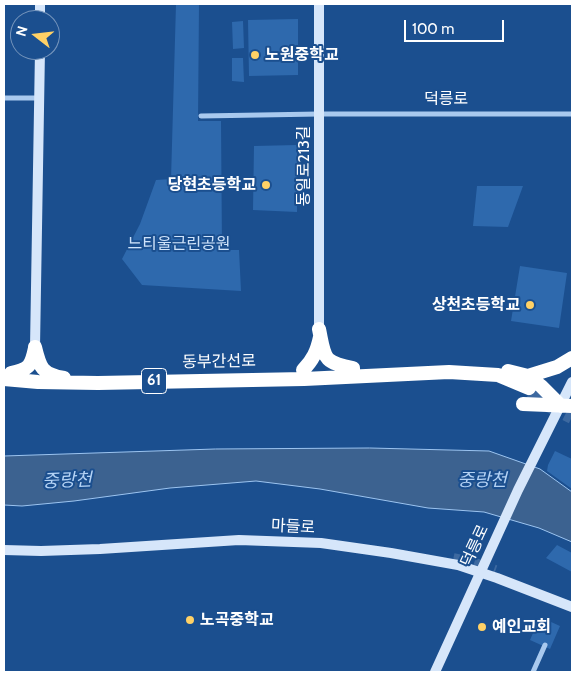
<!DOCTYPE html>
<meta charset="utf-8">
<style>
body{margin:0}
#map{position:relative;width:576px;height:676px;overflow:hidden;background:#1b4f8f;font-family:Cabin,sans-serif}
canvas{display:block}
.frame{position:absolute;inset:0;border:5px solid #fff;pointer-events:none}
.north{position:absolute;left:10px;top:10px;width:50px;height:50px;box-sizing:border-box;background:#1b4f8f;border:1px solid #7695bc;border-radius:50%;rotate:286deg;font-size:14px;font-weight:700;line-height:20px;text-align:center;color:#fff}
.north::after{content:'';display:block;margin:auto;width:18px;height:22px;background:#ffd166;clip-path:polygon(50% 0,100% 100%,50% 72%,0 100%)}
.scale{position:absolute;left:404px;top:20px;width:100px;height:22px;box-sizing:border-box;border:2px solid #fff;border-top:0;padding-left:6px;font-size:15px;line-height:18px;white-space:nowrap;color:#fff;-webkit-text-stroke:4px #1b4f8f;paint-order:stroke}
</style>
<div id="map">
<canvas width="576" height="676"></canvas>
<div class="frame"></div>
<div class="north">N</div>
<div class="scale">100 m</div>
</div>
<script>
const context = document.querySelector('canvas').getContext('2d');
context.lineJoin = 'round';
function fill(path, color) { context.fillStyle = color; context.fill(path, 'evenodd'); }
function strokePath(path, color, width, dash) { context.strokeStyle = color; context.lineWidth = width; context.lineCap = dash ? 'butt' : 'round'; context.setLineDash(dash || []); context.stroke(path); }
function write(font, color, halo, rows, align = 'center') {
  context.font = font + ' Cabin,"Noto Sans KR",sans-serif'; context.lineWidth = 4; context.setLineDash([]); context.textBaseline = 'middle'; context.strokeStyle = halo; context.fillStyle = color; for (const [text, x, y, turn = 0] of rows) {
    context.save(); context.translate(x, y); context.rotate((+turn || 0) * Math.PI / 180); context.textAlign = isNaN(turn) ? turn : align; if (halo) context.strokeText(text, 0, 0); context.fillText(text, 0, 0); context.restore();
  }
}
fill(new Path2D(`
 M176,4H199L198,121H221L222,250H239L241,291L142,285L122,259L140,224L156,180L171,179Z
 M298,19V75L249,76L248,20Z
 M243,21L244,48L233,49L232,22Z
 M232,58H243L244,82L232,81Z
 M297,145V212L253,210L254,146Z
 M477,186H523L508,227L473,226Z
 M520,266L567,273L559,328L511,321Z
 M555,451L572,459V489L547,471L548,465Z
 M557,545L572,553V572L546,558Z
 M540,617L560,626L550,649L530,640Z`), '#2e69ad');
const water = new Path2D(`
 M370,448L489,451L540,469L572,492V542L539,528L484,512L428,508L320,489L256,481L170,488L74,501L22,506L4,505V456L215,449Z`);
fill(water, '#3c6290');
strokePath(water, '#9cc4f0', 1);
strokePath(new Path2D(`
 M528,395L572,417
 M453,560L472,564L495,572`), '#3d69a0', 14, [14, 7]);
strokePath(new Path2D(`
 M4,98H39
 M201,116L319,114H572
 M533,672L545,645`), '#a9c9ee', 5);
strokePath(new Path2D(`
 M40,20V4
 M319,329V4
 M35,347L40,50
 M4,550L41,551L100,549L239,540L321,543L391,553L458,565L497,578L572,607
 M435,672L518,490L572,382`), '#d6e6fa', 10);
strokePath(new Path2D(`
 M319,329C325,358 322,362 353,368
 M35,347C40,368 42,374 64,378
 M303,370C313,360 317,351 320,337
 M508,371L528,376L541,386L561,406
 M11,373C29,369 31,367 35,348
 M528,376L557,367L572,358
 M4,379L38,382L98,383L304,379L449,372L498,375L529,388
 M523,404L572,406`), '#fff', 14);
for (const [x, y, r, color] of [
 [255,55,5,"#ffd166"],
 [266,185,5,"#ffd166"],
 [530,305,5,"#ffd166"],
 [190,620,5,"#ffd166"],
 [482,627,5,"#ffd166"]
]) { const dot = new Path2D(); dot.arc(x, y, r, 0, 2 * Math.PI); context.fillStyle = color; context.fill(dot); strokePath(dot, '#1b4f8f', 2); }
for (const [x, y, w] of [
 [154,381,25]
]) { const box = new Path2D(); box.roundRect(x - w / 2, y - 12.5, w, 25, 4); context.fillStyle = '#1b4f8f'; context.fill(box); strokePath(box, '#fff', 1); }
write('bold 15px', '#fff', null, [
 ["61",154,381]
]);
write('bold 16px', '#fff', '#1b4f8f', [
 ["노원중학교",265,55],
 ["당현초등학교",256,185,"right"],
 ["상천초등학교",520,305,"right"],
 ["노곡중학교",200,620],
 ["예인교회",492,627]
], 'left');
write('16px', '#fff', '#1b4f8f', [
 ["덕릉로",446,99],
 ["동일로213길",304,166,-90],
 ["동부간선로",219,362,-1],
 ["마들로",293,527,3],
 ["덕릉로",475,546,-65]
]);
write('16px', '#cfe3fa', '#1b4f8f', [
 ["느티울근린공원",179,244]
]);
write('italic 18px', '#b5d3f5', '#1b4f8f', [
 ["중랑천",67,481,-2],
 ["중랑천",482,481]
]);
</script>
